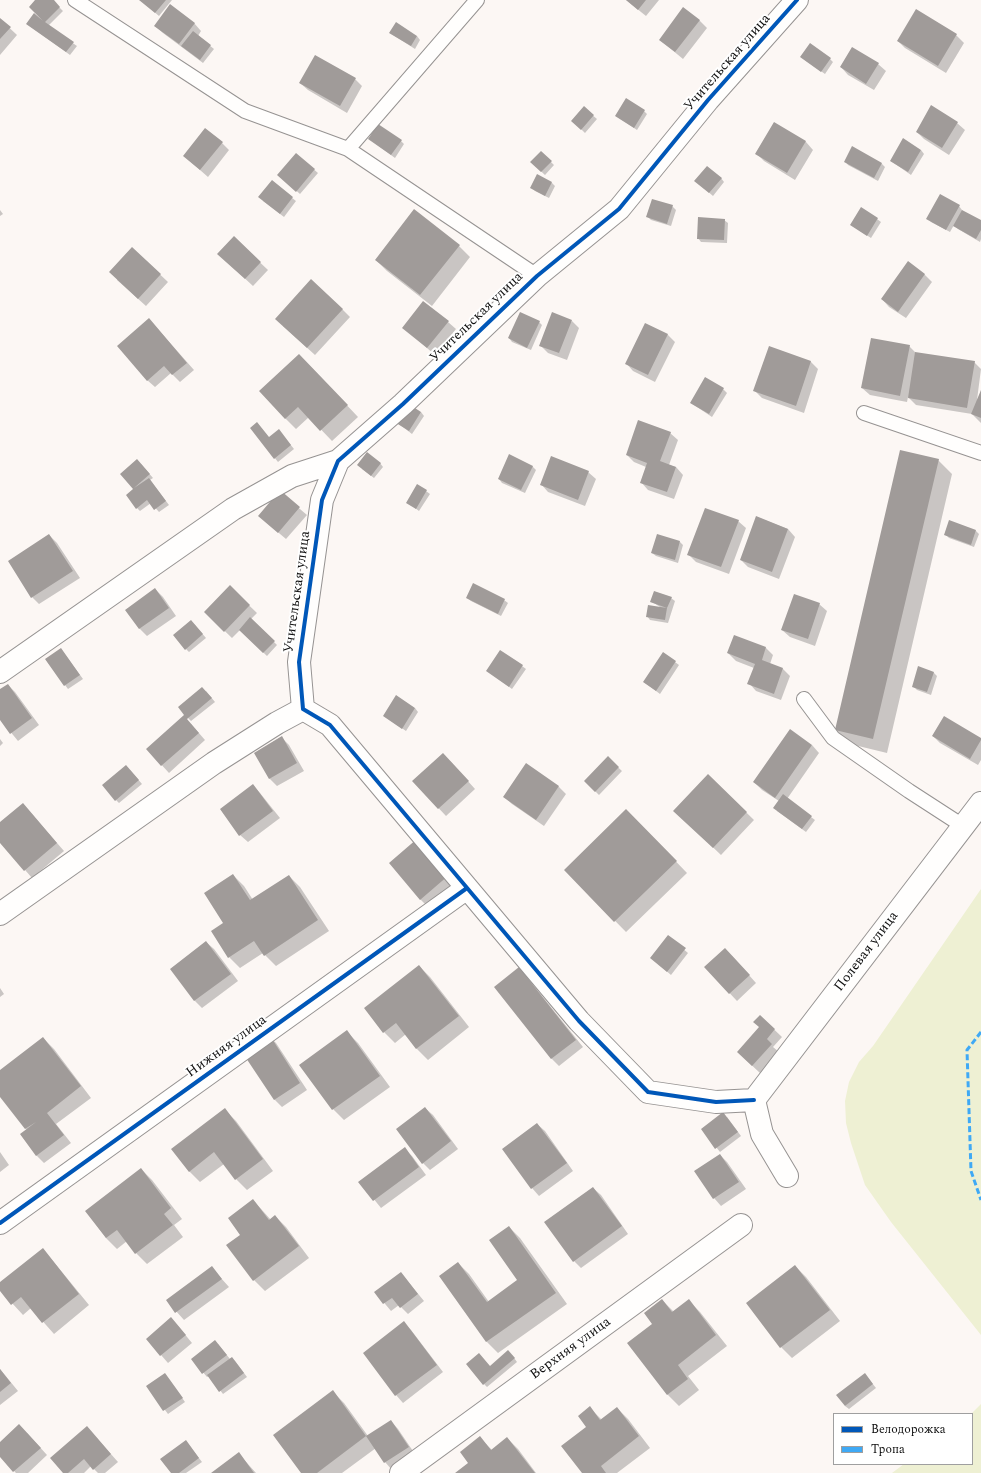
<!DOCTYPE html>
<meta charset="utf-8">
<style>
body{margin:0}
#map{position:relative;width:981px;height:1473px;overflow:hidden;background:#fcf7f4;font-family:Spectral,serif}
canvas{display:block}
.legend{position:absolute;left:833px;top:1413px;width:140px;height:52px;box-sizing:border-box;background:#fff;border:1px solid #9f9f9f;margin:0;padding:5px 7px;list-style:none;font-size:12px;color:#0f0f0f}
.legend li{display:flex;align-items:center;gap:8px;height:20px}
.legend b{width:20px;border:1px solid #9f9f9f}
</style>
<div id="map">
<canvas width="981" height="1473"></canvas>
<ul class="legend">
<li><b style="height:5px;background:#0057b8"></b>Велодорожка</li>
<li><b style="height:5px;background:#3fa9f5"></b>Тропа</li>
</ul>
</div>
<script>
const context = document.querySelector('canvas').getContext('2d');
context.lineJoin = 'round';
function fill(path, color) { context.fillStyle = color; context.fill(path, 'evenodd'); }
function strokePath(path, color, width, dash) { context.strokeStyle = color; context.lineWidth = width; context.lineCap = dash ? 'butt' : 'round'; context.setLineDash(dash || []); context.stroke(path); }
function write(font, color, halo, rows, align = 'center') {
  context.font = font + ' Spectral,serif'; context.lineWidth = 4; context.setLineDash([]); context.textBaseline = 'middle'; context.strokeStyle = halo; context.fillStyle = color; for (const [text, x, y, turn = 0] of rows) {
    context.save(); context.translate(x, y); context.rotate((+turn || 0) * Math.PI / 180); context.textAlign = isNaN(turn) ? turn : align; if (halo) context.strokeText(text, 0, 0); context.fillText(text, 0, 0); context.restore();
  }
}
fill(new Path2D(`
 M981,889V1335L891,1222L865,1185L851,1143L846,1123L845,1101L849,1082L859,1062L873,1046Z
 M981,1404V1473H892L904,1464H972L971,1414Z`), '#eef0d3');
fill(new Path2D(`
 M36,0H52L63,11L48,26L77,46L70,55L27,24L44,20Z
 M140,0H172L159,16Z
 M626,0H659L646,16Z
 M916,11L956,35L964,43L946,73L905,48L898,41Z
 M0,19L17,35L0,55Z
 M699,20L707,28L683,59L660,40Z
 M194,23L201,31L198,36L214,49L203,63L163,33L155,26Z
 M390,33L417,36L420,40L415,49Z
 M830,59L833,62L825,74L805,60Z
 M878,64L886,71L874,90L848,75L841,67Z
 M355,79L362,86L347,113L308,90L300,83Z
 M584,108L597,119L585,133L576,124Z
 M644,111L647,114L637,130L616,116Z
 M774,123L806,142L813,150L795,180L764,161L756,153Z
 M957,123L965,130L949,155L924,139L917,132Z
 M369,139L401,141L404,144L395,158Z
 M222,143L229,150L208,177L184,156Z
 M852,148L882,164L885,167L878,181L848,165L845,161Z
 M921,150L924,154L911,175L891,161Z
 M541,152L554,165L545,175L531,162Z
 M296,154L318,173L300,194L282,178Z
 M538,176L552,183L555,186L549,198L535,191L531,187Z
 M721,178L724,182L713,196L699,184Z
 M272,182L296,201L284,217L263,201Z
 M672,206L676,210L671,226L651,220L648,217Z
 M959,206L962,210V211L981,222V239L980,242L958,229L954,225L950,232L931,222L928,218Z
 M0,210L3,214L0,216Z
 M877,219L881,222L871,238L851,225Z
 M724,220L728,223L727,243L701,242L698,238Z
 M234,238L268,270L253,286L226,261Z
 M459,246L470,257L432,306L387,271L376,260Z
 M132,248L168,282L146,306L117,280Z
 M924,274L932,282L906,318L889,307L882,299Z
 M342,309L350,317L315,355L283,326Z
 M572,321L579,328L567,360L548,353L540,345Z
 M448,322L456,329L435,355L404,328Z
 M539,322L542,325L531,350L512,342L509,338Z
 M646,324L668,335L675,342L655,382L633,371L626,363Z
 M156,327L194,370L180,382L171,373L155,387L147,380Z
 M909,346L916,353L974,362L981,369L977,400L981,393V423L972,414L916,405L908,397L907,402L870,395L862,388Z
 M769,348L811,362L818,369L804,413L762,398L755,391Z
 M310,366L358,417L332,441L309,417L296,429L285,418Z
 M723,389L727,393L712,417L691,403Z
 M421,412L424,416L412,434L395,421Z
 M251,428L270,438L282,434L294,449L278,462Z
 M670,433L678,440L669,465L676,467L683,475L674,499L648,490L641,482L646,467L634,462L627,455Z
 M938,460L952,474L887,753L850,744L836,730Z
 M380,463L383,467L374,478L362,469Z
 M141,464L153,478L150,480L169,505L159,512L151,503L140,511L137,508L134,489L122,474Z
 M532,466L536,470L525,493L502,483L499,479Z
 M588,472L596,479L585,506L548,492L541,484Z
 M426,491L430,494L419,511L407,502Z
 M280,492L307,515L286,539L267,523Z
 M757,517L788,529L795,537L779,579L748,567L741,560Z
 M738,521L746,528L729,574L696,562L688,554Z
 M976,531L979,534L974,547L949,538L945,534Z
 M49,535L57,543L80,578L39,604L32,597Z
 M680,542L683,545L678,563L656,556L652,553Z
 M230,587L257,613L251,619L277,645L267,656L240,630L232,638L205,612Z
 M155,589L163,597L176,616L147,636L140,629L126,610Z
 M467,598L504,600L508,603L501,616L471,601Z
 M671,598L675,601L668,623L650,620L647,616L660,607L651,601Z
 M819,604L827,611L815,646L790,637L782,630Z
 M194,624L206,638L189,652L186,649Z
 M735,636L766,648L773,655L770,664L783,669L790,676L781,700L756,691L749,683L754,668L736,661L728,653Z
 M61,649L83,679L68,689L46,660Z
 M663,653L679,665L660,694L644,682Z
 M522,666L526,669L512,689L487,671Z
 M919,668L934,673L937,676L931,695L917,690L913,686Z
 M8,685L15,692L39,725L18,741L0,719V691Z
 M206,691L215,702L191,721L188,718Z
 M415,708L418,712L406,731L384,716Z
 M191,724L205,740L169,773L148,750Z
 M933,736L981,739V760L978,765L940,743Z
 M281,737L289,745L304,771L277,786L270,779L255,753Z
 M0,739L3,743L0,746Z
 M812,745L819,753L787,799L815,820L806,832L777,811L779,801L762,790L754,782Z
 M608,758L622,771L599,795L585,781Z
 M450,761L475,789L446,816L413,781Z
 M526,765L559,787L566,794L544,826L512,804L504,797Z
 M130,770L142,784L119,803L116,800Z
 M708,775L754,820L721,855L675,811Z
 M253,785L260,793L280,818L248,842L240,835L221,810Z
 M23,804L64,851L32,878L0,841V824Z
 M637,821L687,873L626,932L565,870Z
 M418,840L456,883L428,907L420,899Z
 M233,875L244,886L253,900L289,876L300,887L329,931L276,966L263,953L240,968L229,957L225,923Z
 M668,936L688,953L671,975L651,958Z
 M206,942L214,949L238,981L202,1008L195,1001L171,969Z
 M732,956L756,983L737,1001L705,967Z
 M419,966L430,977L469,1027L428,1060L417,1049L406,1034L395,1043L384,1032Z
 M519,968L526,976L583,1047L559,1066L552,1059L496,987Z
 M0,988L4,994L0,997Z
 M760,1016L782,1037L773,1047L779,1052L760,1073L745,1059L760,1028Z
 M347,1032L358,1043L390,1087L344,1120L333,1109L301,1065Z
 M268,1035L276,1043L307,1090L282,1107L275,1100L243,1052Z
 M43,1038L54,1049L91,1098L56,1124L71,1143L44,1163L37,1156L21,1135L27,1130L0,1096V1071Z
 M425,1108L433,1115L458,1149L430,1170L423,1163Z
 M225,1110L236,1121L273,1171L247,1190L236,1179L224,1164L200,1182L189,1171Z
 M727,1117L741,1136L720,1152L702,1129Z
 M537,1124L545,1131L573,1171L539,1196L532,1188L503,1149Z
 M404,1149L412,1156L426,1175L381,1208L360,1182Z
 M0,1152L9,1165L0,1172Z
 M720,1155L727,1162L746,1189L721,1206L714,1198L696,1171Z
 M141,1169L152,1180L182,1219L174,1225L183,1237L147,1264L136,1253L127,1241L117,1249L106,1238L86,1211Z
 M593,1188L601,1195L628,1234L581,1268L574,1261Z
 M253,1200L271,1220L275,1216L286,1227L309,1258L265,1291L254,1280L241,1235Z
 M509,1227L520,1238L567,1304L498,1353L487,1342L440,1276L458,1263L469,1274L489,1302L519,1280Z
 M42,1250L53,1261L89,1305L54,1334L31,1308L23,1315L0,1290V1284Z
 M795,1266L806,1277L840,1321L792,1358L781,1347Z
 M212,1268L229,1287L184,1320L167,1301Z
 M401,1273L424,1301L408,1314L399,1305L391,1311L376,1293Z
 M662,1300L674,1312L689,1301L700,1312L727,1346L688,1376L699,1390L679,1406L668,1395L628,1343L653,1324Z
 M404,1323L411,1330L443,1372L403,1403L396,1395L364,1353Z
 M178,1326L192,1343L168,1363L147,1339Z
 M218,1344L230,1359L232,1358L235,1361L247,1377L223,1394L209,1376L207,1377L192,1359Z
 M512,1355L517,1362L487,1387L484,1384L490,1367Z
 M0,1369L18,1391L0,1405Z
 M165,1374L185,1402L168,1414L147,1386Z
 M868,1378L876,1388L849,1409L845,1406Z
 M333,1392L344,1403L368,1436L391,1421L398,1429L415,1454L392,1470L385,1462L376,1448L342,1473H302Z
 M590,1408L602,1420L617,1408L628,1419L650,1448L617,1473H583Z
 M27,1433L47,1455L28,1473H16L0,1456V1443Z
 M94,1435L118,1462L105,1473H98L91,1466L84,1473H65Z
 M480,1438L492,1450L507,1438L518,1449L536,1473H457L470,1463Z
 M189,1445L202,1462L186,1473H172Z
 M239,1454L256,1473H212Z`), '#0003');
fill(new Path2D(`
 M35,0H54L60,7L45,22L74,42L66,52L26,24L34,13L43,21L29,7Z
 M139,0H166L155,13Z
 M626,0H646L638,10Z
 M170,4L195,23L179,44L154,26Z
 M683,7L700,20L675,52L659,40Z
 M916,9L957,34L938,66L897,41Z
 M0,18L11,27L0,39Z
 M396,22L417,36L411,46L389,33Z
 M193,31L211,45L200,60L181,46Z
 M810,43L831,58L821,72L800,57Z
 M852,47L879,63L866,84L840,67Z
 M315,55L356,78L340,106L299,83Z
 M626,98L645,110L634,128L615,116Z
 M931,105L958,122L942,148L916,132Z
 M584,106L594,115L581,130L571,121Z
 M774,122L806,141L787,173L755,154Z
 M378,124L402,140L391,155L368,139Z
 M205,128L223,142L200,170L183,156Z
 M903,138L921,150L908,172L890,161Z
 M852,146L882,163L874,178L844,162Z
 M541,151L552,161L541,172L530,162Z
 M296,153L315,169L296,192L277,175Z
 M707,166L722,178L709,193L694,181Z
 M537,174L552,182L545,196L530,188Z
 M272,180L293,197L280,214L258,197Z
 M940,194L960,205L946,230L926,219Z
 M652,199L673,205L667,224L646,217Z
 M861,207L878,218L867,236L850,225Z
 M414,209L460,245L420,295L375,260Z
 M962,210L981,220V230L976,239L953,226Z
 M698,217L725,219L724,240L697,239Z
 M234,236L261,262L245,279L217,254Z
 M132,247L161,274L138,299L109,272Z
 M908,261L925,274L898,312L881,299Z
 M311,279L343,309L307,348L275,319Z
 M423,301L449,321L427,348L402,328Z
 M520,312L540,321L527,348L508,338Z
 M552,312L572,320L559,353L539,346Z
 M149,318L187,363L172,375L164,366L147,381L117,346Z
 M645,323L668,334L648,375L625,364Z
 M871,338L910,345L900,396L861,388Z
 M769,346L811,361L796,406L753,391Z
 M915,352L975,361L967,408L908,398Z
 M299,354L348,405L320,431L298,407L285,419L259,391Z
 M705,377L724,388L709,414L690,403Z
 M981,390V418L971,414Z
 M406,402L421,412L409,431L393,421Z
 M638,420L671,432L660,461L676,467L667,492L640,483L647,463L626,455Z
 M257,422L269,437L279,429L291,445L274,459L250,428Z
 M900,450L939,459L873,739L835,730Z
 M367,452L381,463L371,476L357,465Z
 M509,454L533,466L521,490L498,479Z
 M551,456L589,471L578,500L540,485Z
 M137,459L150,474L134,488L149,478L166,501L154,510L147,500L136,509L126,495L133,489L120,474Z
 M417,484L427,490L416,509L406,503Z
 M280,490L300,507L278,533L258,516Z
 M705,508L739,520L721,567L687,555Z
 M756,516L788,529L772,572L740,560Z
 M949,520L976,530L971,545L944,535Z
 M49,534L73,571L31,598L8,561Z
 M657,534L680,541L675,560L651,553Z
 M473,583L505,599L498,614L466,598Z
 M230,585L250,605L224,632L204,612Z
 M155,588L169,608L139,629L125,610Z
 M654,591L672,597L667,608L650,602Z
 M794,594L820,603L808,639L781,630Z
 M648,605L667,608L665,620L646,617Z
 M250,617L275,641L263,653L239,630Z
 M191,620L203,634L185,650L173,635Z
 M734,635L766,647L762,660L783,668L774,694L747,684L755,664L727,653Z
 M61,648L80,675L64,686L45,659Z
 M500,650L523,665L509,687L486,671Z
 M663,652L676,661L656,691L643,682Z
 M918,666L934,672L927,692L912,687Z
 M8,684L32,718L10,734L0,720V689Z
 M202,687L212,698L187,719L199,733L161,766L146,749L184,715L178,707Z
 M396,695L415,708L402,729L383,716Z
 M944,716L981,738V740L970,759L932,736Z
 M790,729L812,745L775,798L753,782Z
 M282,736L297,763L269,779L254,753Z
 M443,753L469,781L438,809L412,781Z
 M608,756L619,767L595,792L584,781Z
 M526,763L559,786L536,820L503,797Z
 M126,765L139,780L115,801L102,785Z
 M708,774L747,812L713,848L673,811Z
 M253,784L273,811L239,836L220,809Z
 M783,794L812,816L802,829L773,808Z
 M23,803L57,843L24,871L0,843V822Z
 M626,809L677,861L614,922L564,870Z
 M418,838L449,875L420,900L389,863Z
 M233,874L250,900L289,875L318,920L264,956L254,941L228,958L211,931L223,923L204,893Z
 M668,935L686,948L667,972L650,958Z
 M206,941L231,974L194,1001L170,969Z
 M725,948L750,975L729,994L704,967Z
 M419,965L459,1016L416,1049L396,1023L383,1033L364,1008Z
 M519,967L576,1040L551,1059L494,987Z
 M760,1015L775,1029L767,1039L772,1044L752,1066L737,1052L759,1027L753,1022Z
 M347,1030L380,1076L332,1110L299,1065Z
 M269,1034L300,1083L274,1100L242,1052Z
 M43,1037L81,1086L47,1113L64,1135L36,1156L20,1134L36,1122L25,1129L0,1097V1070Z
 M425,1107L451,1141L422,1164L396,1129Z
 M225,1108L263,1159L235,1180L214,1152L189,1172L171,1149Z
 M723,1112L738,1132L715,1149L701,1129Z
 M537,1123L567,1163L531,1189L502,1149Z
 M405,1147L419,1167L373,1201L358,1182Z
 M720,1154L739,1182L713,1199L694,1171Z
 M141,1168L171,1208L164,1214L173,1225L135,1254L117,1230L106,1238L85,1211Z
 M593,1187L622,1226L573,1262L544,1222Z
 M253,1199L269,1220L275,1215L299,1246L253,1281L226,1245L240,1235L228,1218Z
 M509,1226L556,1293L486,1342L439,1276L458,1262L487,1302L517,1280L489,1240Z
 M43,1248L79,1294L42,1323L21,1297L11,1305L0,1291V1282Z
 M795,1265L830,1310L780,1348L746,1303Z
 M212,1266L222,1279L175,1313L166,1300Z
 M401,1272L418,1294L400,1308L392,1298L383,1304L374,1292Z
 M662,1299L672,1312L689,1299L716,1335L678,1365L688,1379L667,1395L627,1343L652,1324L644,1313Z
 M171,1317L186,1335L160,1356L146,1339Z
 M404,1321L437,1365L395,1396L363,1353Z
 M215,1340L227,1355L202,1374L191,1359Z
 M508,1350L515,1358L483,1385L466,1364L479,1353L490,1366Z
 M232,1357L244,1373L219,1392L207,1375Z
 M0,1369L11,1383L0,1392Z
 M165,1373L183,1398L163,1411L146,1386Z
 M865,1373L873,1384L845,1406L836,1395Z
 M333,1390L366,1436L317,1473H301L273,1435Z
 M590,1406L600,1420L617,1407L639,1436L601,1466L606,1473H582L561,1446L586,1427L578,1416Z
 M391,1420L409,1447L384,1463L366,1436Z
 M19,1424L41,1448L13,1472L0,1457V1442Z
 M87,1426L111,1454L93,1470L84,1459L68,1473H63L50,1458Z
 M480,1436L491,1450L507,1437L535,1473H455L468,1463L460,1452Z
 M186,1440L199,1458L179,1473H171L160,1459Z
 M239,1452L254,1473H211Z`), '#a09b99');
const lane = new Path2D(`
 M75,0L245,111L348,149L537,276
 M348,149L477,0
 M864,413L981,453
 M804,699L833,738L909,791L963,826`);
const street = new Path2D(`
 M0,672L233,509L292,476L338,461
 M303,709L299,662L307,606L322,500L338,461L403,404L537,276L619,209L708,100L797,0
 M303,709L330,725L579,1021L648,1092L716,1102L754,1100
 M0,914L214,763L277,723L303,709
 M754,1100L981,803
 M754,1100L762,1134L787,1176
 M0,1223L467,888
 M401,1473L741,1225`);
strokePath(lane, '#969392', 16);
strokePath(street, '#969392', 24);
strokePath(lane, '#fffefd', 14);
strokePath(street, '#fffefd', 22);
strokePath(new Path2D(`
 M981,1032L967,1050L971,1171L981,1200`), '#3fa9f5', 3, [6, 3]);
strokePath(new Path2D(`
 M754,1100L716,1102L648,1092L579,1021L330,725L303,709L299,662L307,606L322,500L338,461L403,404L537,276L619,209L708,100L797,0
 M0,1223L467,888`), '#0057b8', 4);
write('14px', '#0f0f0f', '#fff', [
 ["Учительская улица",728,63,-49],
 ["Учительская улица",477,318,-44],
 ["Учительская улица",298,592,-82],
 ["Полевая улица",867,952,-53],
 ["Нижняя улица",227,1047,-36],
 ["Верхняя улица",571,1349,-36]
]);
</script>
